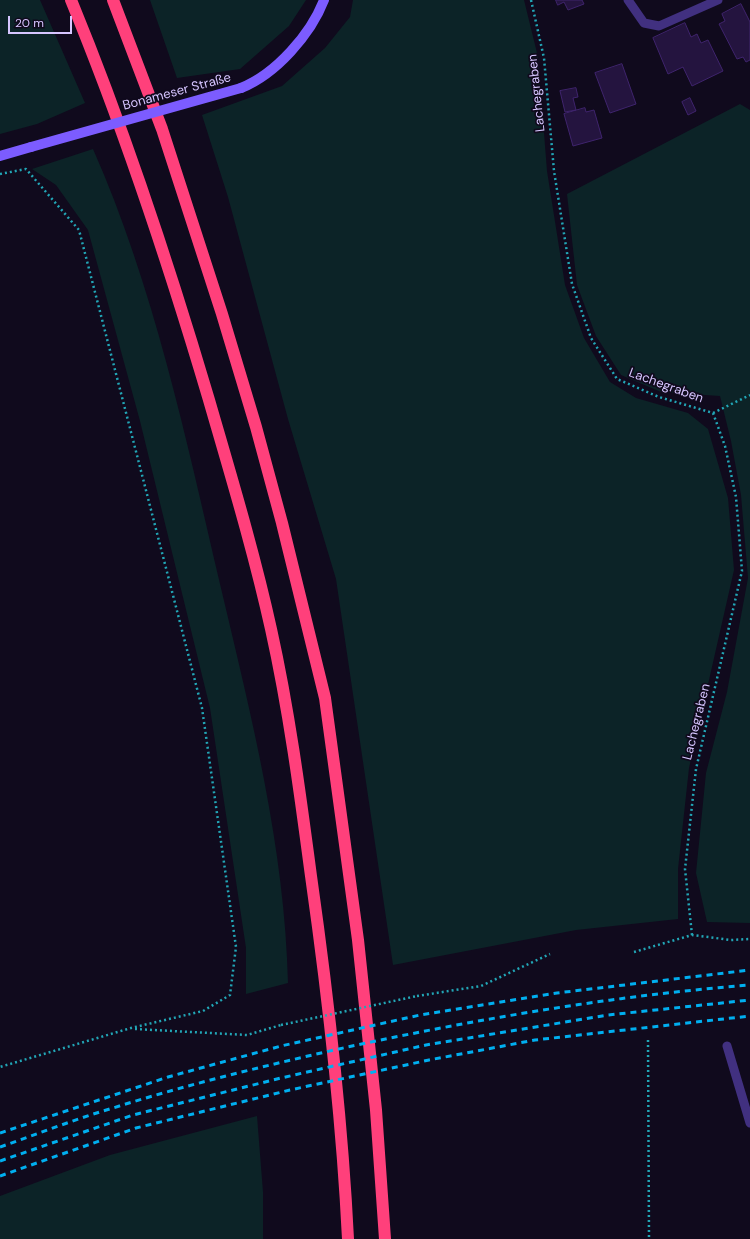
<!DOCTYPE html>
<meta charset="utf-8">
<style>
body{margin:0}
#map{position:relative;width:750px;height:1239px;overflow:hidden;background:#100a1d;font-family:"DM Sans",sans-serif}
canvas{display:block}
.scale{position:absolute;left:8px;top:16px;width:64px;height:18px;box-sizing:border-box;border:2px solid #d6c5ff;border-top:0;padding-left:5px;font-size:12px;line-height:14px;white-space:nowrap;color:#d6c5ff;-webkit-text-stroke:3px #100a1d;paint-order:stroke}
</style>
<div id="map">
<canvas width="750" height="1239"></canvas>
<div class="scale">20 m</div>
</div>
<script>
const context = document.querySelector('canvas').getContext('2d');
context.lineJoin = 'round';
function fill(path, color) { context.fillStyle = color; context.fill(path, 'evenodd'); }
function strokePath(path, color, width, dash) { context.strokeStyle = color; context.lineWidth = width; context.lineCap = dash ? 'butt' : 'round'; context.setLineDash(dash || []); context.stroke(path); }
function write(font, color, halo, rows, align = 'center') {
  context.font = font + ' "DM Sans",sans-serif'; context.lineWidth = 3.5; context.setLineDash([]); context.textBaseline = 'middle'; context.strokeStyle = halo; context.fillStyle = color; for (const [text, x, y, turn = 0] of rows) {
    context.save(); context.translate(x, y); context.rotate((+turn || 0) * Math.PI / 180); context.textAlign = isNaN(turn) ? turn : align; if (halo) context.strokeText(text, 0, 0); context.fillText(text, 0, 0); context.restore();
  }
}
fill(new Path2D(`
 M0,0H40L85,103L37,124L0,134Z
 M150,0H306L289,26L240,69L177,78Z
 M353,0H524L538,57L547,171L565,285L584,338L610,382L636,398L688,413L708,429L728,498L734,570L689,768L678,869V919L576,930L393,965L336,579L288,419L228,197L202,115L282,86L325,48L350,17Z
 M740,104L750,110V923L707,922L696,873L706,773L727,692L748,578L741,495L731,441L720,396L661,392L621,375L596,336L577,285L567,194Z
 M93,149C154,287 186,438 220,584C251,715 285,848 288,983L246,994V948L210,708L140,421L88,230L56,185L32,169Z
 M257,1116L263,1192V1239H0V1196L110,1155Z`), '#0c2327');
const building = new Path2D(`
 M556,0H582L584,4L568,10L564,2L558,5Z
 M741,4L750,22V60L746,62L743,57L737,59L719,24L725,21L722,14Z
 M685,23L691,37L697,34L701,43L708,40L723,71L692,86L683,67L668,74L653,38Z
 M622,64L636,104L610,113L595,73Z
 M576,88L578,97L573,98L576,110L565,112L560,91Z
 M690,98L696,111L688,115L682,102Z
 M585,108L586,112L594,110L602,138L573,146L564,114Z`);
fill(building, '#24143f');
strokePath(building, '#3f246d', 1);
strokePath(new Path2D(`
 M531,0L544,58L554,171L572,284L591,338L617,379L659,397L713,413L725,446L736,497L742,571L696,769L685,869L692,935
 M0,174L26,169L79,230L202,708L236,947L230,995L203,1011L131,1028L0,1067
 M713,413L750,395
 M634,952L692,935L731,940L750,939
 M417,996L481,986L550,954
 M135,1029L247,1035L281,1025
 M648,1040L649,1239`), '#22a6b6', 2.5, [2, 3]);
strokePath(new Path2D(`
 M628,0L644,23L659,26L718,0
 M727,1046L750,1123`), '#413080', 9);
strokePath(new Path2D(`
 M241,88C276,74 311,34 324,0
 M0,156L31,147`), '#7c5cff', 10);
strokePath(new Path2D(`
 M71,0C125,131 169,265 209,400C231,476 254,552 271,629C289,710 300,793 311,876C328,996 342,1117 348,1239
 M113,0L162,129L222,314L256,427L282,523L325,698L358,940L376,1110L385,1239`), '#ff407b', 12);
strokePath(new Path2D(`
 M0,1133L168,1077L281,1046L420,1015L557,993L750,970
 M0,1147C38,1134 75,1119 113,1108C186,1085 260,1067 334,1050C471,1020 610,996 750,985
 M0,1161L133,1115L281,1078L426,1045L608,1015L750,1000
 M0,1176L136,1128L290,1090L429,1060L535,1040L750,1016`), '#00aff0', 3, [6, 5]);
strokePath(new Path2D(`
 M281,1025L417,996`), '#22a6b6', 2.5, [2, 3]);
strokePath(new Path2D(`
 M31,147L241,88`), '#7c5cff', 10);
write('13px', '#d6c5ff', '#100a1d', [
 ["Bonameser Straße",177,92,-15],
 ["Lachegraben",537,93,-96],
 ["Lachegraben",666,386,20],
 ["Lachegraben",697,722,-76]
]);
</script>
